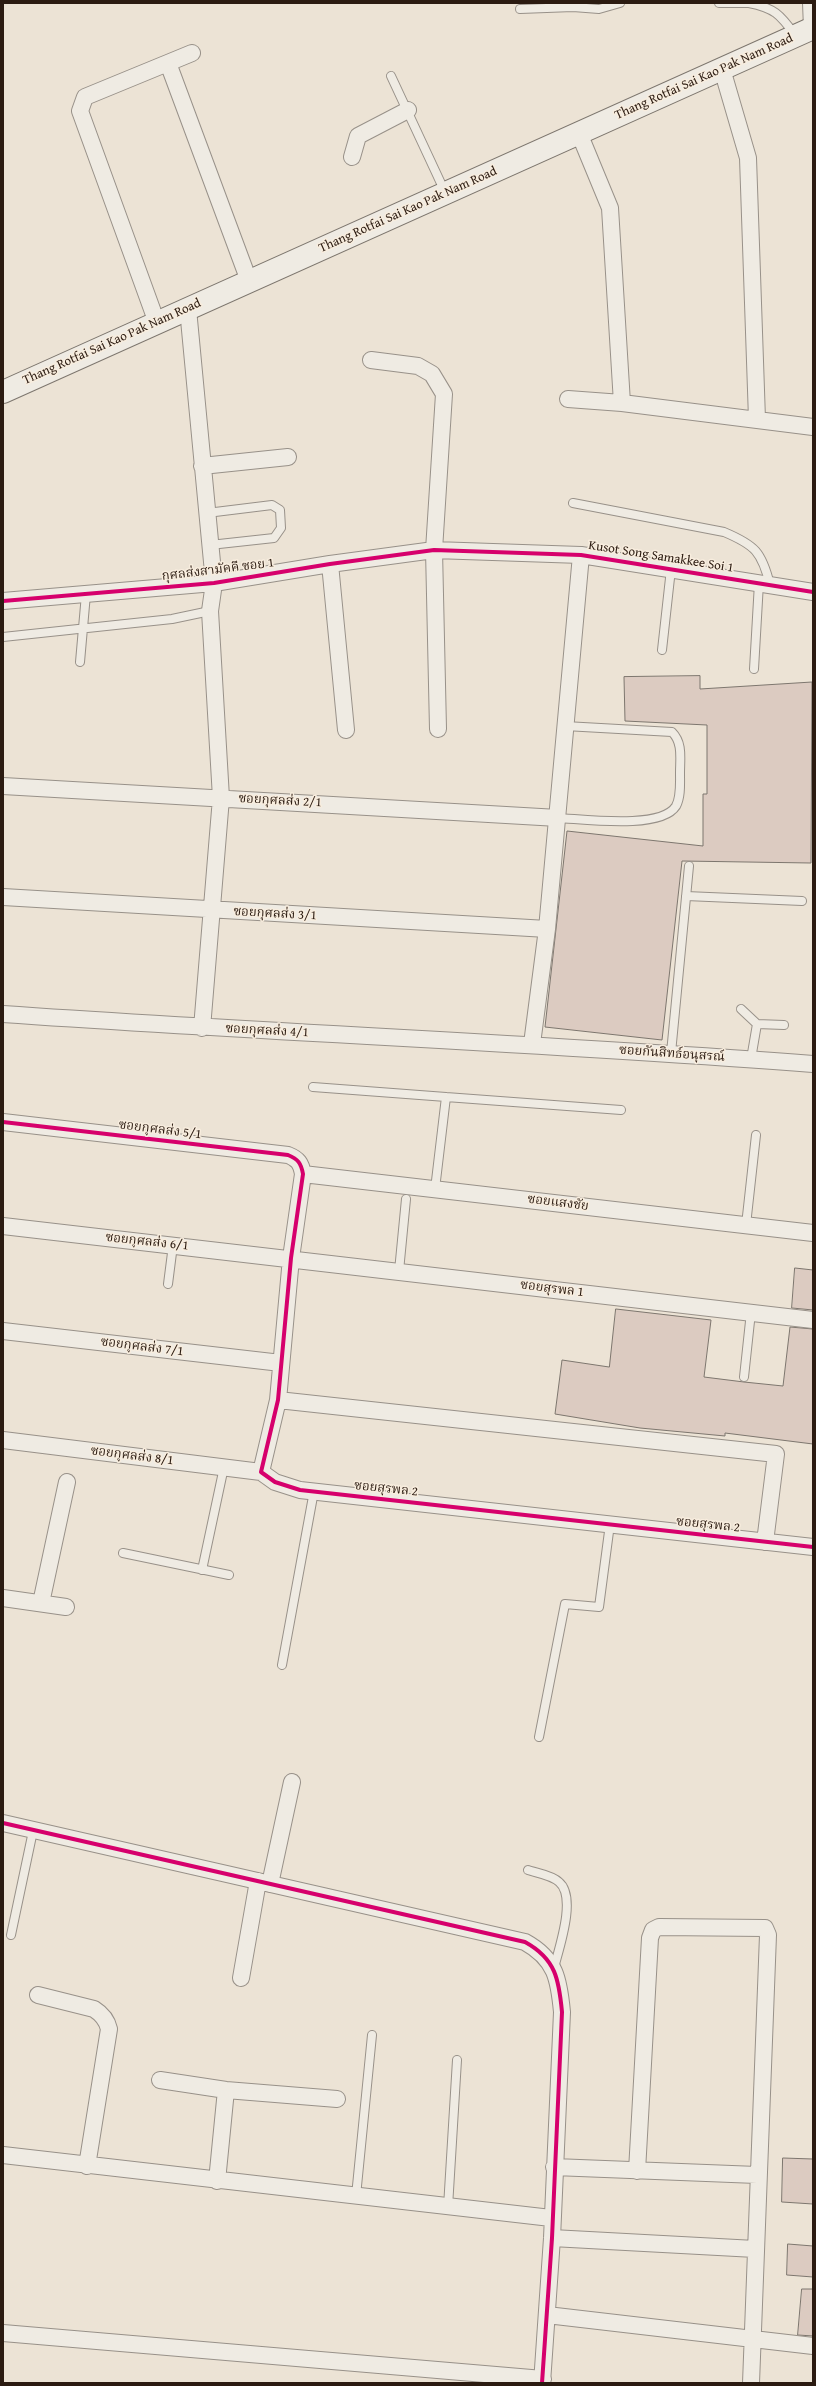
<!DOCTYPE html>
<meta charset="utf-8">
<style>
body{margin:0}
#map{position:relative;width:816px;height:2386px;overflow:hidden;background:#ece3d5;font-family:"Gentium Book Plus",serif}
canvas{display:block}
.frame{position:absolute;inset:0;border:4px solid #2b1b11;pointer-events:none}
</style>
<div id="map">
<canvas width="816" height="2386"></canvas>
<div class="frame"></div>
</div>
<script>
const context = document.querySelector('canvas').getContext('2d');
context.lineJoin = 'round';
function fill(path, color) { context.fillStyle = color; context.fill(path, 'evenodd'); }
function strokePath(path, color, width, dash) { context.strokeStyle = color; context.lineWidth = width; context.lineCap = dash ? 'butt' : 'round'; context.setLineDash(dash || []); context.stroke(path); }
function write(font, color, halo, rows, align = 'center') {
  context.font = font + ' "Gentium Book Plus","Noto Serif Thai",serif'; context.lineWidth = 3; context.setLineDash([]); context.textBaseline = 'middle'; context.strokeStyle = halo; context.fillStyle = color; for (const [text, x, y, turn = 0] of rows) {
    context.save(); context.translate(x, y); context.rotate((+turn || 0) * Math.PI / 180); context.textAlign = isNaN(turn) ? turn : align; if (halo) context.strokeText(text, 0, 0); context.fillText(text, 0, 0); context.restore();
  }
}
const building = new Path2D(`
 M700,676V689L812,682L811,863L682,861L662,1040L545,1027L567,831L703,846V794H707V725L625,721L624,677Z
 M795,1268L813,1270V1310L792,1308Z
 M616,1309L711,1320L704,1377L744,1382L783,1386L790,1327L813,1329V1444L725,1433V1436L640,1428L555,1414L562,1360L609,1367Z
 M783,2158L813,2159V2204L782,2202Z
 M788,2244L813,2246V2277L787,2275Z
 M802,2289H813V2336L798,2335Z`);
fill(building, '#dccbc1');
strokePath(building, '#7d766e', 1);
const lane = new Path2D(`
 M719,3H747
 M749,3C774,8 780,14 795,35
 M520,9L573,7L599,9L620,3
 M391,76L445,192
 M573,503L724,532C755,545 762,552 770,585
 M207,513L272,505L280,510L281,528L274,538L210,545
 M3,637L172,619L210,611
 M662,650L671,569
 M80,662L86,594
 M754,669L759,583
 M558,818C583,819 661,830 676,806C681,797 680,783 680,773C680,758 683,743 672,732L565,726
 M686,896L802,901
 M741,1009L757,1024L751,1059
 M757,1024L784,1025
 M671,1053L689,866
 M313,1087L446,1097
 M435,1189L446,1097L621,1110
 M746,1225L756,1135
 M399,1271L406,1199
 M168,1284L173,1245
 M744,1377L751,1312
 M123,1553L229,1575
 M202,1570L224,1467
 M282,1665L314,1491
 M539,1737L565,1604L599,1607L610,1524
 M528,1870C537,1873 552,1875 559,1882C577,1897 559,1948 554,1968
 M11,1935L33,1831
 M356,2196L372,2035
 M448,2207L457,2060`);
const street = new Path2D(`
 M811,3L812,28
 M168,63L249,281
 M722,69L748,158L757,419
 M579,133L610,208L622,403
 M352,157L358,136L408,110
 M188,309L214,583L210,611L221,798L202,1028
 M157,323L80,111L85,97L192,53
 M371,360L418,366L432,374L444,394L434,550L438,729
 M568,399L622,403L813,427
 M202,466L288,457
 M330,564L346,730
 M3,601L214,583L330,564L434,550L581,555L813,592
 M3,786L558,818
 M3,897L547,929
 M3,1014C273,1033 543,1043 813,1064
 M532,1044L547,929L581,555
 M3,1122L288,1155C298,1159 301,1163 303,1174L291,1258L278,1400L261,1472L275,1482L300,1490L813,1547
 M303,1174L813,1233
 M3,1226L813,1320
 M3,1331L281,1363
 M278,1400L776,1454L765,1542
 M3,1440L261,1472
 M3,1598L66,1607
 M41,1603L67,1482
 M3,1823L525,1942C556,1959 559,1980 562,2012L552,2238L542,2383
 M270,1884L292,1782
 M241,1978L258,1881
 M38,1995L94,2009C102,2014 107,2020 109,2029L87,2166
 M160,2080L226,2090L337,2099
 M3,2155L551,2218
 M554,2167L757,2175
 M637,2171L650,1938L653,1930L659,1927L765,1928L768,1935L751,2383
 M217,2181L226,2090
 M552,2238L755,2249
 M547,2315L813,2346
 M3,2333L543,2379`);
const secondary = new Path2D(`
 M3,392L813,28`);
strokePath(lane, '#989189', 10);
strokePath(street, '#989189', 18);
strokePath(secondary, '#7d766e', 24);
strokePath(lane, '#efebe3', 8);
strokePath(street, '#efebe3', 16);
strokePath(secondary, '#efebe3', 22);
strokePath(new Path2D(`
 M3,601L214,583L330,564L434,550L581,555L813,592
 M3,1122L288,1155C298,1159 301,1163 303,1174L291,1258L278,1400L261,1472L275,1482L300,1490L813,1547
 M3,1823L525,1942C556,1959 559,1980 562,2012L552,2238L542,2383`), '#d6006c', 4);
write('13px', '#2b1b11', '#f8edde', [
 ["Thang Rotfai Sai Kao Pak Nam Road",704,77,-24],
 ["Thang Rotfai Sai Kao Pak Nam Road",408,210,-24],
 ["Thang Rotfai Sai Kao Pak Nam Road",112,342,-24],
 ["Kusot Song Samakkee Soi 1",661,557,9],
 ["กุศลส่งสามัคคี ซอย 1",218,570,-7],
 ["ซอยกุศลส่ง 2/1",280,801,3],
 ["ซอยกุศลส่ง 3/1",275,914,3],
 ["ซอยกุศลส่ง 4/1",267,1031,3],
 ["ซอยกันสิทธ์อนุสรณ์",672,1054,4],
 ["ซอยกุศลส่ง 5/1",160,1130,7],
 ["ซอยแสงชัย",558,1203,7],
 ["ซอยกุศลส่ง 6/1",147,1242,6],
 ["ซอยสุรพล 1",552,1289,7],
 ["ซอยกุศลส่ง 7/1",142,1347,7],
 ["ซอยกุศลส่ง 8/1",132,1456,7],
 ["ซอยสุรพล 2",386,1489,6],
 ["ซอยสุรพล 2",708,1525,6]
]);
</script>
